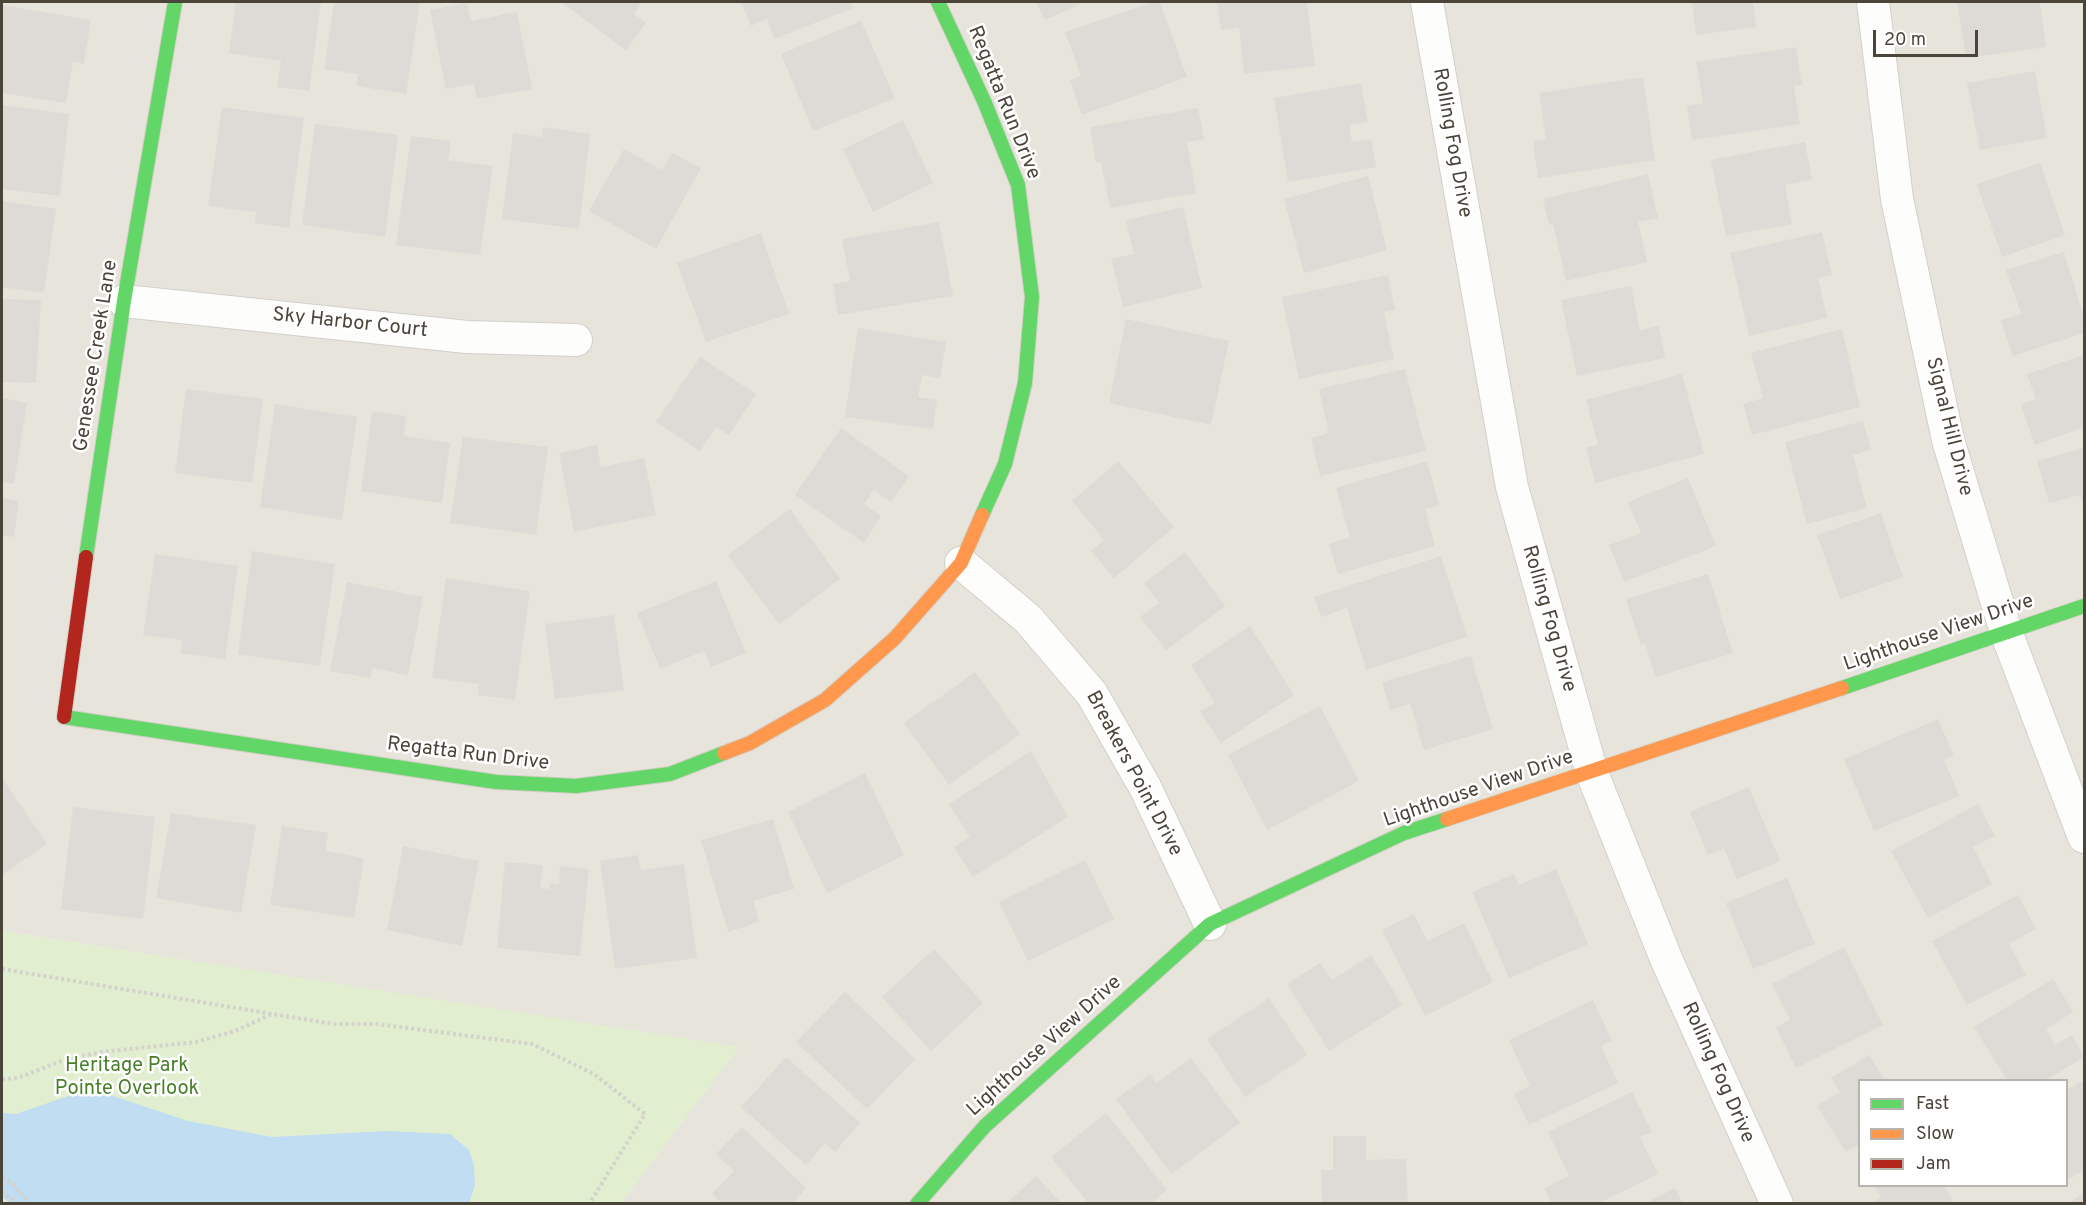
<!DOCTYPE html>
<style>
body{margin:0}
#map{position:relative;width:2086px;height:1205px;overflow:hidden;background:#f4f2ee;font-family:Overpass,sans-serif}
canvas{display:block}
.frame{position:absolute;inset:0;border:3px solid #4b4439;pointer-events:none}
.legend{position:absolute;left:1858px;top:1079px;width:210px;height:108px;box-sizing:border-box;background:#fff;border:2px solid #b7b4b0;margin:0;padding:8px 10px;list-style:none;font-size:18px;color:#4b4439}
.legend li{display:flex;align-items:center;gap:12px;height:30px}
.legend b{width:30px;border:2px solid #b7b4b0}
.scale{position:absolute;left:1873px;top:30px;width:105px;height:27px;box-sizing:border-box;border:3px solid #4b4439;border-top:0;padding-left:8px;font-size:18px;line-height:21px;white-space:nowrap;color:#4b4439;-webkit-text-stroke:4px #fff;paint-order:stroke}
</style>
<div id="map">
<canvas width="2086" height="1205"></canvas>
<div class="frame"></div>
<ul class="legend">
<li><b style="height:8px;background:#63d668"></b>Fast</li>
<li><b style="height:8px;background:#ff974d"></b>Slow</li>
<li><b style="height:8px;background:#b3261e"></b>Jam</li>
</ul>
<div class="scale">20 m</div>
</div>
<script>
const context = document.querySelector('canvas').getContext('2d');
context.lineJoin = 'round';
function fill(path, color) { context.fillStyle = color; context.fill(path, 'evenodd'); }
function strokePath(path, color, width, dash) { context.strokeStyle = color; context.lineWidth = width; context.lineCap = dash ? 'butt' : 'round'; context.setLineDash(dash || []); context.stroke(path); }
function write(font, color, halo, rows, align = 'center') {
  context.font = font + ' Overpass,sans-serif'; context.lineWidth = 5; context.setLineDash([]); context.textBaseline = 'middle'; context.strokeStyle = halo; context.fillStyle = color; for (const [text, x, y, turn = 0] of rows) {
    context.save(); context.translate(x, y); context.rotate((+turn || 0) * Math.PI / 180); context.textAlign = isNaN(turn) ? turn : align; if (halo) context.strokeText(text, 0, 0); context.fillText(text, 0, 0); context.restore();
  }
}
fill(new Path2D(`
 M2,2H2084V1203H621L738,1048L2,931ZM1860,1080H2066V1186H1860Z`), '#e7e4dc');
fill(new Path2D(`
 M2,931L739,1047L621,1203H2Z`), '#e1eecf');
fill(new Path2D(`
 M80,1092L107,1094L188,1121L272,1137L387,1131L450,1134L469,1150L474,1166L475,1185L469,1204L10,1203L2,1197V1113L16,1114Z`), '#c0ddf1');
fill(new Path2D(`
 M236,2H321L309,91L277,87L281,61L229,53Z
 M334,2H420L406,94L357,86L358,74L324,69Z
 M561,2H642L634,14L646,23L626,50Z
 M741,2H850L853,8L774,39L767,19L751,26Z
 M1036,2H1085L1045,20Z
 M1153,2H1160L1187,77L1082,115L1070,80L1081,76L1065,32Z
 M1217,2H1307L1315,66L1244,74L1239,28L1221,30Z
 M1692,2H1753L1756,27L1696,35Z
 M1957,2H2040L2046,47L1966,58Z
 M467,3L471,21L517,12L532,89L477,99L474,84L446,89L430,10Z
 M2,5L91,20L84,64L73,62L66,103L2,93Z
 M861,21L895,98L813,131L781,54Z
 M1796,47L1802,85L1794,86L1800,124L1692,140L1687,106L1703,103L1696,62Z
 M2035,71L2047,138L1980,150L1967,83Z
 M1643,77L1655,160L1538,178L1533,141L1546,139L1539,93Z
 M1361,83L1368,122L1349,125L1352,142L1371,139L1376,167L1288,182L1274,98Z
 M2,105L69,114L60,196L2,189Z
 M222,107L304,118L289,228L255,223L256,212L208,206Z
 M1198,108L1204,139L1187,142L1196,193L1110,208L1101,162L1096,163L1090,127Z
 M903,120L933,183L873,212L843,149Z
 M315,124L398,135L385,237L302,225Z
 M543,127L590,134L579,229L502,219L513,133L542,137Z
 M411,136L451,141L448,160L493,166L480,255L396,245Z
 M1805,142L1812,180L1785,185L1792,224L1726,236L1711,160Z
 M624,149L662,170L672,153L701,168L656,249L589,211Z
 M2040,163L2065,235L2002,257L1977,184Z
 M1648,174L1658,218L1638,222L1647,262L1566,281L1553,224L1549,225L1543,199Z
 M1368,176L1387,250L1304,273L1284,199Z
 M2,201L56,209L44,293L2,287Z
 M1183,207L1202,288L1123,307L1111,259L1134,254L1126,220Z
 M939,222L953,296L838,315L833,284L850,281L842,239Z
 M1822,232L1832,275L1818,278L1827,318L1749,336L1730,253Z
 M761,233L789,314L706,342L677,263Z
 M2064,252L2084,317V333L2013,356L2001,320L2021,314L2006,270Z
 M1388,275L1395,310L1384,312L1394,359L1299,379L1282,297Z
 M1631,286L1640,330L1659,326L1665,358L1577,376L1561,300Z
 M2,299L41,300L36,383L2,382Z
 M1126,319L1229,341L1211,425L1109,403Z
 M858,328L946,342L940,378L922,375L918,397L937,400L933,429L845,417Z
 M1842,329L1860,407L1752,435L1743,404L1763,398L1751,353Z
 M2084,355V427L2035,445L2021,404L2036,399L2027,374Z
 M700,357L756,394L729,435L716,427L700,451L656,422Z
 M1405,369L1426,451L1320,476L1311,438L1329,433L1319,389Z
 M1682,374L1704,454L1595,483L1586,448L1598,445L1586,400Z
 M186,389L263,399L252,483L175,473Z
 M2,398L27,403L14,484L2,482Z
 M275,404L357,417L342,520L260,507Z
 M372,411L406,416L404,436L450,443L442,503L361,491Z
 M1863,421L1871,450L1853,455L1867,508L1807,524L1785,442Z
 M841,428L909,476L891,502L874,490L864,504L881,516L864,543L795,495Z
 M463,437L548,447L536,535L450,523Z
 M597,445L601,467L644,458L656,515L574,532L559,453Z
 M2084,448V510L2080,495L2049,503L2037,461Z
 M1118,461L1174,527L1114,578L1091,551L1104,540L1072,501Z
 M1427,461L1439,505L1425,509L1435,546L1338,574L1329,544L1350,537L1336,488Z
 M1688,478L1716,546L1624,582L1609,545L1641,533L1628,502Z
 M2,498L19,501L14,537L2,535Z
 M790,509L840,579L779,624L728,555Z
 M1881,513L1903,577L1840,599L1817,535Z
 M252,551L335,564L320,666L238,654Z
 M1185,552L1225,606L1166,650L1140,617L1159,603L1144,583Z
 M155,554L238,566L225,659L180,653L182,640L143,635Z
 M1441,556L1467,637L1366,670L1347,608L1321,617L1314,597Z
 M1708,574L1733,653L1656,677L1645,643L1641,645L1626,599Z
 M446,578L530,591L515,700L478,695L479,684L432,678Z
 M716,581L746,653L711,667L704,651L660,669L637,613Z
 M347,582L423,597L408,675L372,668L370,678L330,671Z
 M614,615L624,690L555,699L545,624Z
 M1250,626L1294,695L1221,743L1200,711L1215,703L1191,665Z
 M1471,656L1493,729L1424,750L1410,704L1390,710L1382,682Z
 M975,672L1020,734L949,785L904,723Z
 M1320,706L1359,781L1267,830L1228,755Z
 M1938,719L1954,756L1944,760L1959,796L1874,831L1844,759Z
 M1031,751L1068,817L973,877L954,847L970,837L949,804Z
 M865,773L904,855L827,893L788,812Z
 M2,778L47,844L2,875Z
 M1749,787L1780,861L1737,879L1724,848L1708,855L1690,812Z
 M1978,804L1995,836L1973,847L1992,884L1928,918L1891,851Z
 M73,807L155,817L143,919L61,909Z
 M171,813L256,825L241,913L156,898Z
 M773,819L794,889L753,901L759,922L728,932L701,840Z
 M282,826L328,833L325,851L364,858L354,918L270,905Z
 M403,846L479,861L462,946L387,930Z
 M638,855L641,870L684,864L697,958L615,969L600,861Z
 M1085,860L1114,919L1028,961L999,902Z
 M505,862L543,865L540,888L549,889L550,883L559,884L560,866L589,869L580,956L497,948Z
 M1556,869L1588,944L1509,978L1472,892L1514,874L1519,885Z
 M1787,878L1815,944L1753,969L1726,903Z
 M2018,895L2036,929L2009,944L2026,975L1967,1005L1932,941Z
 M1414,914L1427,941L1464,923L1493,982L1425,1016L1382,930Z
 M1844,947L1883,1025L1796,1068L1776,1027L1790,1020L1772,984Z
 M934,949L983,1003L931,1051L882,997Z
 M1371,955L1402,1005L1329,1051L1287,984L1320,963L1332,980Z
 M2053,979L2073,1012L2046,1029L2055,1045L2072,1035L2084,1057L2046,1080H2007L1974,1027Z
 M845,992L915,1059L867,1109L796,1042Z
 M1269,998L1307,1055L1245,1097L1207,1039Z
 M1593,1000L1612,1041L1601,1046L1618,1083L1529,1125L1514,1094L1530,1086L1509,1040Z
 M1869,1055L1885,1080H1860V1144L1846,1152L1817,1106L1840,1092L1831,1078Z
 M786,1057L860,1123L835,1152L825,1143L806,1165L741,1107Z
 M1191,1058L1240,1123L1171,1174L1116,1099L1150,1074L1156,1083Z
 M2084,1080V1170L2066,1181V1091Z
 M1632,1092L1652,1132L1640,1137L1658,1174L1597,1204H1552L1544,1188L1569,1176L1548,1132Z
 M1106,1113L1167,1190L1150,1204H1089L1051,1157Z
 M742,1127L806,1188L792,1204H722L712,1194L734,1171L716,1154Z
 M1333,1136H1366V1160L1406,1159L1408,1204H1322L1321,1170H1333Z
 M1036,1176L1062,1204H1006Z
 M1874,1186H1944L1953,1200L1948,1204H1870L1881,1197Z
 M1675,1188L1683,1204H1644Z
 M2084,1193V1204H2067Z`), '#dedbd6');
const street = new Path2D(`
 M1427,2L1512,487L1592,773L1667,961L1777,1204
 M1873,2L1897,199L1948,440L2006,632L2084,837
 M124,301L467,337L576,340
 M961,563L1028,619L1092,694L1145,787L1210,924`);
const fast = new Path2D(`
 M938,2L984,101L1018,185L1032,297L1025,383L1005,464L982,515
 M86,557L124,301L175,2
 M1842,688L2084,606
 M64,717L496,782L576,786L670,774L724,753
 M917,1204L985,1126L1210,924L1404,833L1447,819`);
const slow = new Path2D(`
 M724,753L750,743L825,700L895,638L961,563L982,515
 M1447,819L1842,688`);
const jam = new Path2D(`
 M64,717L86,557`);
strokePath(street, '#d2d0cb', 34);
strokePath(fast, '#d3cfc5', 16);
strokePath(slow, '#d3cfc5', 16);
strokePath(jam, '#d3cfc5', 16);
strokePath(new Path2D(`
 M2,969L333,1024H376L532,1044L594,1074L645,1114L589,1204
 M2,1079L18,1078L61,1061L101,1052L196,1042L235,1031L272,1014
 M2,1178L12,1183L30,1204
 M2,1191L18,1204`), '#d3d2cc', 4, [3, 3]);
strokePath(street, '#fdfdfc', 32);
strokePath(fast, '#63d668', 14);
strokePath(slow, '#ff974d', 14);
strokePath(jam, '#b3261e', 14);
write('20px', '#4b4439', '#fff', [
 ["Regatta Run Drive",1003,103,68],
 ["Rolling Fog Drive",1451,143,80],
 ["Sky Harbor Court",350,324,6],
 ["Genessee Creek Lane",97,356,-81],
 ["Signal Hill Drive",1948,427,76],
 ["Rolling Fog Drive",1548,619,74],
 ["Lighthouse View Drive",1939,634,-19],
 ["Regatta Run Drive",468,755,7],
 ["Breakers Point Drive",1133,774,62],
 ["Lighthouse View Drive",1479,790,-19],
 ["Lighthouse View Drive",1045,1047,-42],
 ["Rolling Fog Drive",1717,1073,66]
]);
write('20px', '#4a7f2a', '#fff', [
 ["Heritage Park",127,1067],
 ["Pointe Overlook",127,1090]
]);
</script>
